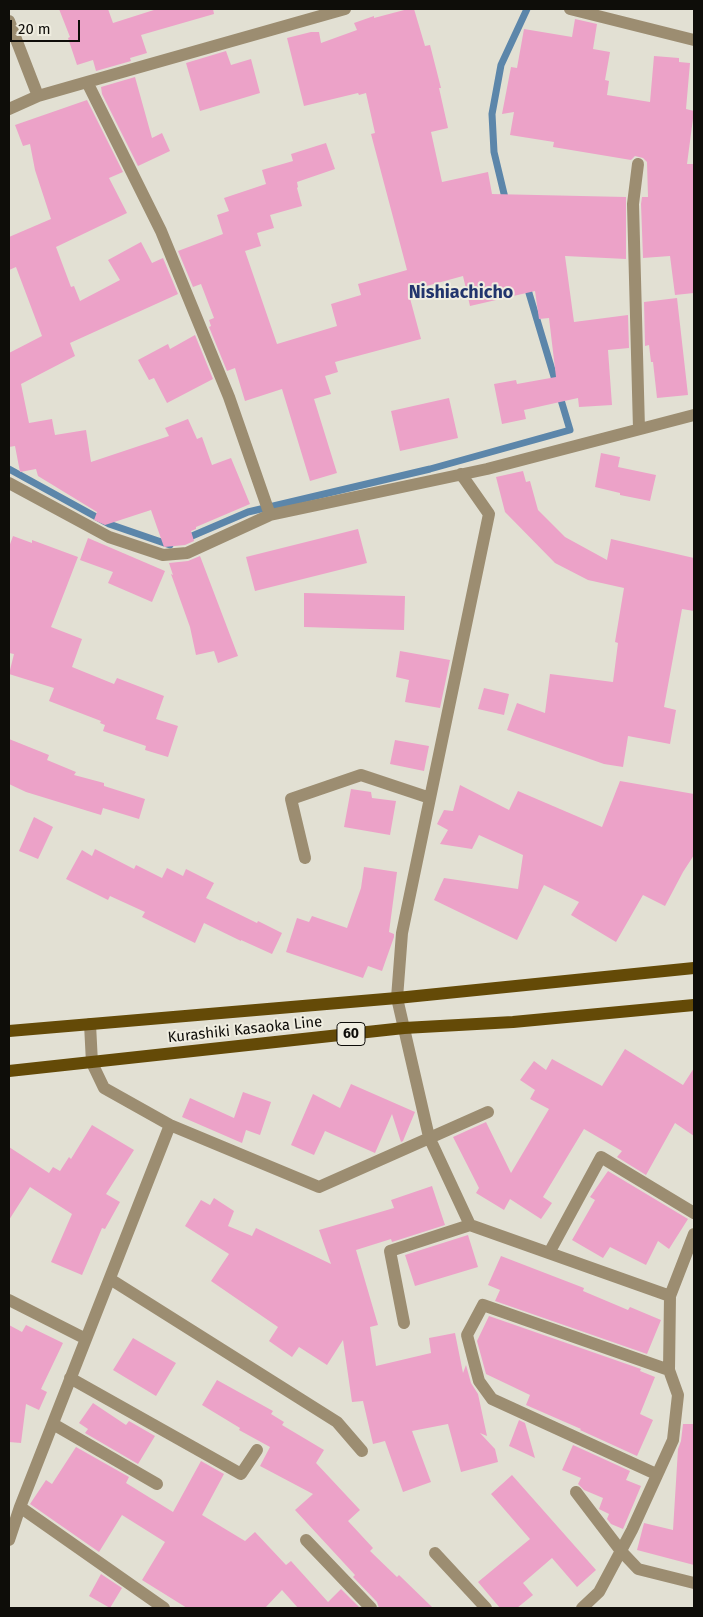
<!DOCTYPE html>
<style>
body{margin:0}
#map{position:relative;width:703px;height:1617px;overflow:hidden;background:#e2e0d3;font-family:"Fira Sans",sans-serif}
canvas{display:block}
.frame{position:absolute;inset:0;border:10px solid #0e0d09;pointer-events:none}
.scale{position:absolute;left:10px;top:20px;width:70px;height:22px;box-sizing:border-box;border:2px solid #0e0d09;border-top:0;padding-left:6px;font-size:15px;line-height:18px;white-space:nowrap;color:#0e0d09;-webkit-text-stroke:4px #efede0;paint-order:stroke}
</style>
<div id="map">
<canvas width="703" height="1617"></canvas>
<div class="frame"></div>
<div class="scale">20 m</div>
</div>
<script>
const context = document.querySelector('canvas').getContext('2d');
context.lineJoin = 'round';
function strokePath(path, color, width, dash) { context.strokeStyle = color; context.lineWidth = width; context.lineCap = dash ? 'butt' : 'round'; context.setLineDash(dash || []); context.stroke(path); }
function fill(path, color) { context.fillStyle = color; context.fill(path, 'evenodd'); }
function write(font, color, halo, rows, align = 'center') {
  context.font = font + ' "Fira Sans",sans-serif'; context.lineWidth = 4; context.setLineDash([]); context.textBaseline = 'middle'; context.strokeStyle = halo; context.fillStyle = color; for (const [text, x, y, turn = 0] of rows) {
    context.save(); context.translate(x, y); context.rotate((+turn || 0) * Math.PI / 180); context.textAlign = isNaN(turn) ? turn : align; if (halo) context.strokeText(text, 0, 0); context.fillText(text, 0, 0); context.restore();
  }
}
strokePath(new Path2D(`
 M506,202L494,152L492,114L501,65L527,9
 M9,469L109,524L170,545
 M185,539L248,512L430,469L570,430L526,283`), '#5c86aa', 7);
fill(new Path2D(`
 M59,9H108L113,23L157,9H213L214,14L141,35L147,53L130,58L131,61L96,71L93,60L77,65L68,38L70,37Z
 M408,9H414L425,46L430,45L441,88H439L448,128L431,132L442,182L488,172L492,194L626,197V259L565,256L574,322L628,315L629,348L608,350L612,405L579,407L578,398L524,410L526,419L502,424L494,384L516,380L517,384L556,377L549,318L539,319L535,291L470,306L463,276L408,291L421,339L335,362L338,372L325,376L331,394L314,399L337,473L310,481L282,389L245,401L235,368L227,371L209,327L211,326L209,320L214,318L201,284L193,287L178,251L223,234L217,215L229,211L224,198L266,184L262,170L293,161L291,154L326,143L335,169L297,182L298,187L297,188L302,206L270,215L274,228L257,233L261,246L245,251L277,344L337,326L331,304L361,295L358,284L407,270L371,134L375,133L366,93L359,95L358,93L304,106L287,38L311,32H319L321,43L357,30L354,23L374,16V18Z
 M575,19L597,24L593,49L610,52L605,80L609,81L607,95L650,102L654,56L679,58V62L690,63L686,109L694,111L687,164H694V293L675,295L670,256L643,258L641,204L642,197H648L647,162L643,158L635,156L631,160L553,147L554,142L510,135L514,112L502,114L511,67L517,68L524,29L572,37Z
 M226,51L231,65L251,59L260,93L200,111L186,63Z
 M135,77L152,138L162,133L170,151L138,166L102,94L101,87Z
 M87,100L123,172L109,178L127,213L56,247L71,287L74,286L80,301L120,280L108,260L141,242L152,263L163,258L178,294L70,343L75,356L21,384L29,423L52,419L55,435L86,430L91,462L169,436L165,428L188,419L197,439L202,437L212,465L231,458L250,504L196,527V529L191,531L194,541L185,545L164,547L151,510L105,525L94,520L97,512L38,476L36,469L20,472L15,446L9,447V353L42,336L16,267L9,270V237L51,219L35,170L30,144L23,146L15,125Z
 M677,298L688,395L657,398L653,362H651L649,345L645,346L644,302Z
 M195,335L213,379L167,403L154,378L149,380L138,360L168,344L170,349Z
 M449,398L458,438L400,451L391,411Z
 M601,453L620,457L618,467L656,475L650,501L620,495V493L595,487Z
 M523,471L526,482L530,481L538,510L565,537L607,560L611,539L694,558V611L682,609L664,707L676,710L670,744L628,736L623,767L604,764L507,730L517,703L545,713L550,674L613,682L618,643L615,642L624,588L588,580L555,563L505,512L496,477Z
 M358,529L367,563L255,591L246,557Z
 M13,536L32,543V540L78,557L51,627L82,639L72,667L114,684L117,678L164,696L156,719L178,726L168,757L145,750L146,746L103,731L105,725L100,723L101,721L49,701L54,688L9,674L14,654L9,653V547Z
 M88,538L165,571L152,602L108,583L113,572L80,560Z
 M200,556L238,656L218,663L214,651L196,655L190,627L171,574L173,575L169,563L188,561Z
 M304,593L405,596L404,630L304,627Z
 M400,651L450,660L440,708L405,702L409,680L396,677Z
 M484,688L509,694L504,715L478,709Z
 M9,739L49,755L47,760L76,772L74,775L104,783V786L145,799L139,819L103,808L101,815L26,792L9,784Z
 M395,740L429,746L424,771L390,764Z
 M620,781L694,794V855L683,872L665,906L643,895L616,942L571,915L579,902L544,885L517,940L434,900L444,878L518,889L523,855L479,835L472,849L440,844L448,830L437,824L444,810L453,811L460,785L509,810L518,791L602,827Z
 M351,789L371,792L372,798L396,801L390,835L344,827Z
 M34,817L53,827L38,859L19,851Z
 M95,849L134,869L136,865L162,878L167,868L183,876L186,869L214,883L206,898L257,923L258,921L282,933L272,954L241,940V941L204,923L195,943L142,917L145,912L110,896L108,900L66,879L82,850L92,856Z
 M364,867L397,872L389,932L394,934V937L382,971L368,966L363,978L286,952L297,918L309,922L312,916L347,928L361,888Z
 M625,1049L683,1085L694,1068V1136L675,1123L646,1175L617,1157L622,1151L584,1129L543,1197L552,1203L541,1219L510,1199L504,1210L476,1193L479,1188L453,1137L486,1122L511,1173L549,1109L530,1099L535,1090L520,1080L534,1061L546,1070L552,1059L602,1086Z
 M351,1084L415,1112L403,1141L401,1142L392,1114L375,1153L325,1131L314,1155L291,1145L313,1094L340,1108Z
 M243,1092L271,1102L260,1135L246,1130L242,1143L182,1117L190,1098L234,1118Z
 M92,1125L134,1150L106,1194L120,1202L105,1229L102,1228L82,1275L51,1262L72,1214L30,1187L9,1220V1147L49,1173L53,1167L60,1171L69,1157L71,1159Z
 M608,1171L688,1219L669,1249L658,1241L646,1265L610,1247L603,1258L572,1240L595,1200L590,1197Z
 M432,1186L445,1225L392,1242L391,1239L356,1250L378,1325L370,1327L376,1366L431,1353L429,1338L455,1333L463,1373L466,1365L471,1383L478,1394L487,1436L480,1433L495,1449L498,1462L461,1472L448,1424L412,1431L431,1482L403,1492L385,1441L373,1444L363,1401L352,1402L343,1340L327,1365L299,1347L292,1357L269,1341L278,1327L211,1281L229,1254L185,1226L201,1200L210,1205L214,1198L234,1211L228,1226L252,1236L256,1228L331,1264L319,1230L394,1208L391,1200Z
 M468,1235L478,1267L415,1286L405,1255Z
 M501,1256L584,1288L583,1291L628,1310L630,1307L661,1320L647,1354L495,1301L500,1290L488,1285Z
 M489,1316L641,1369L640,1371L655,1377L640,1414L653,1420L637,1456L580,1430L581,1429L526,1405L530,1395L486,1374L477,1341Z
 M9,1325L22,1332L26,1325L63,1343L41,1389L47,1392L39,1410L26,1404L21,1443L9,1442Z
 M133,1338L176,1363L156,1396L113,1370Z
 M217,1380L273,1411L271,1414L284,1422L282,1425L324,1450L316,1463L360,1510L348,1521L373,1548L370,1551L397,1577L399,1575L433,1608H379L377,1602L353,1577L355,1575L295,1510L313,1494L260,1466L270,1447L239,1430L240,1428L202,1405Z
 M93,1403L126,1425L129,1421L155,1436L138,1464L85,1433L88,1429L79,1423Z
 M519,1420L525,1423L535,1458L509,1446Z
 M683,1424H694V1565L637,1550L644,1523L673,1530L678,1449L681,1441Z
 M573,1445L630,1471L626,1480L641,1486L623,1529L611,1524L607,1519L609,1514L599,1509L603,1498L584,1490L578,1484L581,1478L562,1470Z
 M76,1447L129,1477L126,1483L173,1512L201,1461L224,1474L202,1515L245,1541L255,1532L286,1565L291,1561L328,1602L341,1589L360,1608H298L282,1590L265,1608H187L142,1580L165,1542L122,1515L99,1552L30,1504L46,1480L52,1484Z
 M512,1475L596,1570L577,1587L552,1558L523,1583L533,1595L517,1608H500L478,1582L530,1539L491,1494Z
 M101,1574L122,1588L110,1608L89,1596Z`), '#eca2c8');
strokePath(new Path2D(`
 M570,9L694,40
 M9,21L38,96
 M87,82L161,231L229,397L270,515
 M9,109L38,96L87,82L345,9
 M638,164L633,204L639,429
 M461,474L489,514L402,933L397,998L429,1137L470,1225
 M9,483L109,537L163,555L187,553L270,515L487,469L694,415
 M305,858L291,799L361,775L430,798
 M90,1024L92,1063L104,1088L170,1125L319,1187L488,1112
 M549,1253L601,1157L694,1213
 M110,1279L337,1422L362,1451
 M9,1300L86,1339
 M404,1323L390,1251L470,1225L670,1296
 M70,1378L241,1474L257,1450
 M53,1424L157,1484
 M656,1474L492,1399L479,1381L467,1335L483,1305L669,1370
 M576,1492L621,1551L638,1569L694,1583
 M9,1540L20,1507
 M306,1540L371,1608
 M435,1553L486,1608
 M164,1608L20,1507L170,1125
 M582,1608L599,1592L632,1530L673,1440L678,1395L669,1370L670,1296L694,1234`), '#9c8d71', 12);
strokePath(new Path2D(`
 M9,1031L397,998L694,968
 M9,1071L404,1028L513,1022L694,1005`), '#644a07', 12);
for (const [x, y, w] of [
 [351,1034,28]
]) { const box = new Path2D(); box.roundRect(x - w / 2, y - 11.5, w, 23, 4); context.fillStyle = '#efede0'; context.fill(box); strokePath(box, '#0e0d09', 1); }
write('bold 14px', '#0e0d09', null, [
 ["60",351,1034]
]);
write('15px', '#0e0d09', '#efede0', [
 ["Kurashiki Kasaoka Line",245,1030,-6]
]);
write('bold 18px', '#22356d', '#efede0', [
 ["Nishiachicho",461,293]
]);
</script>
